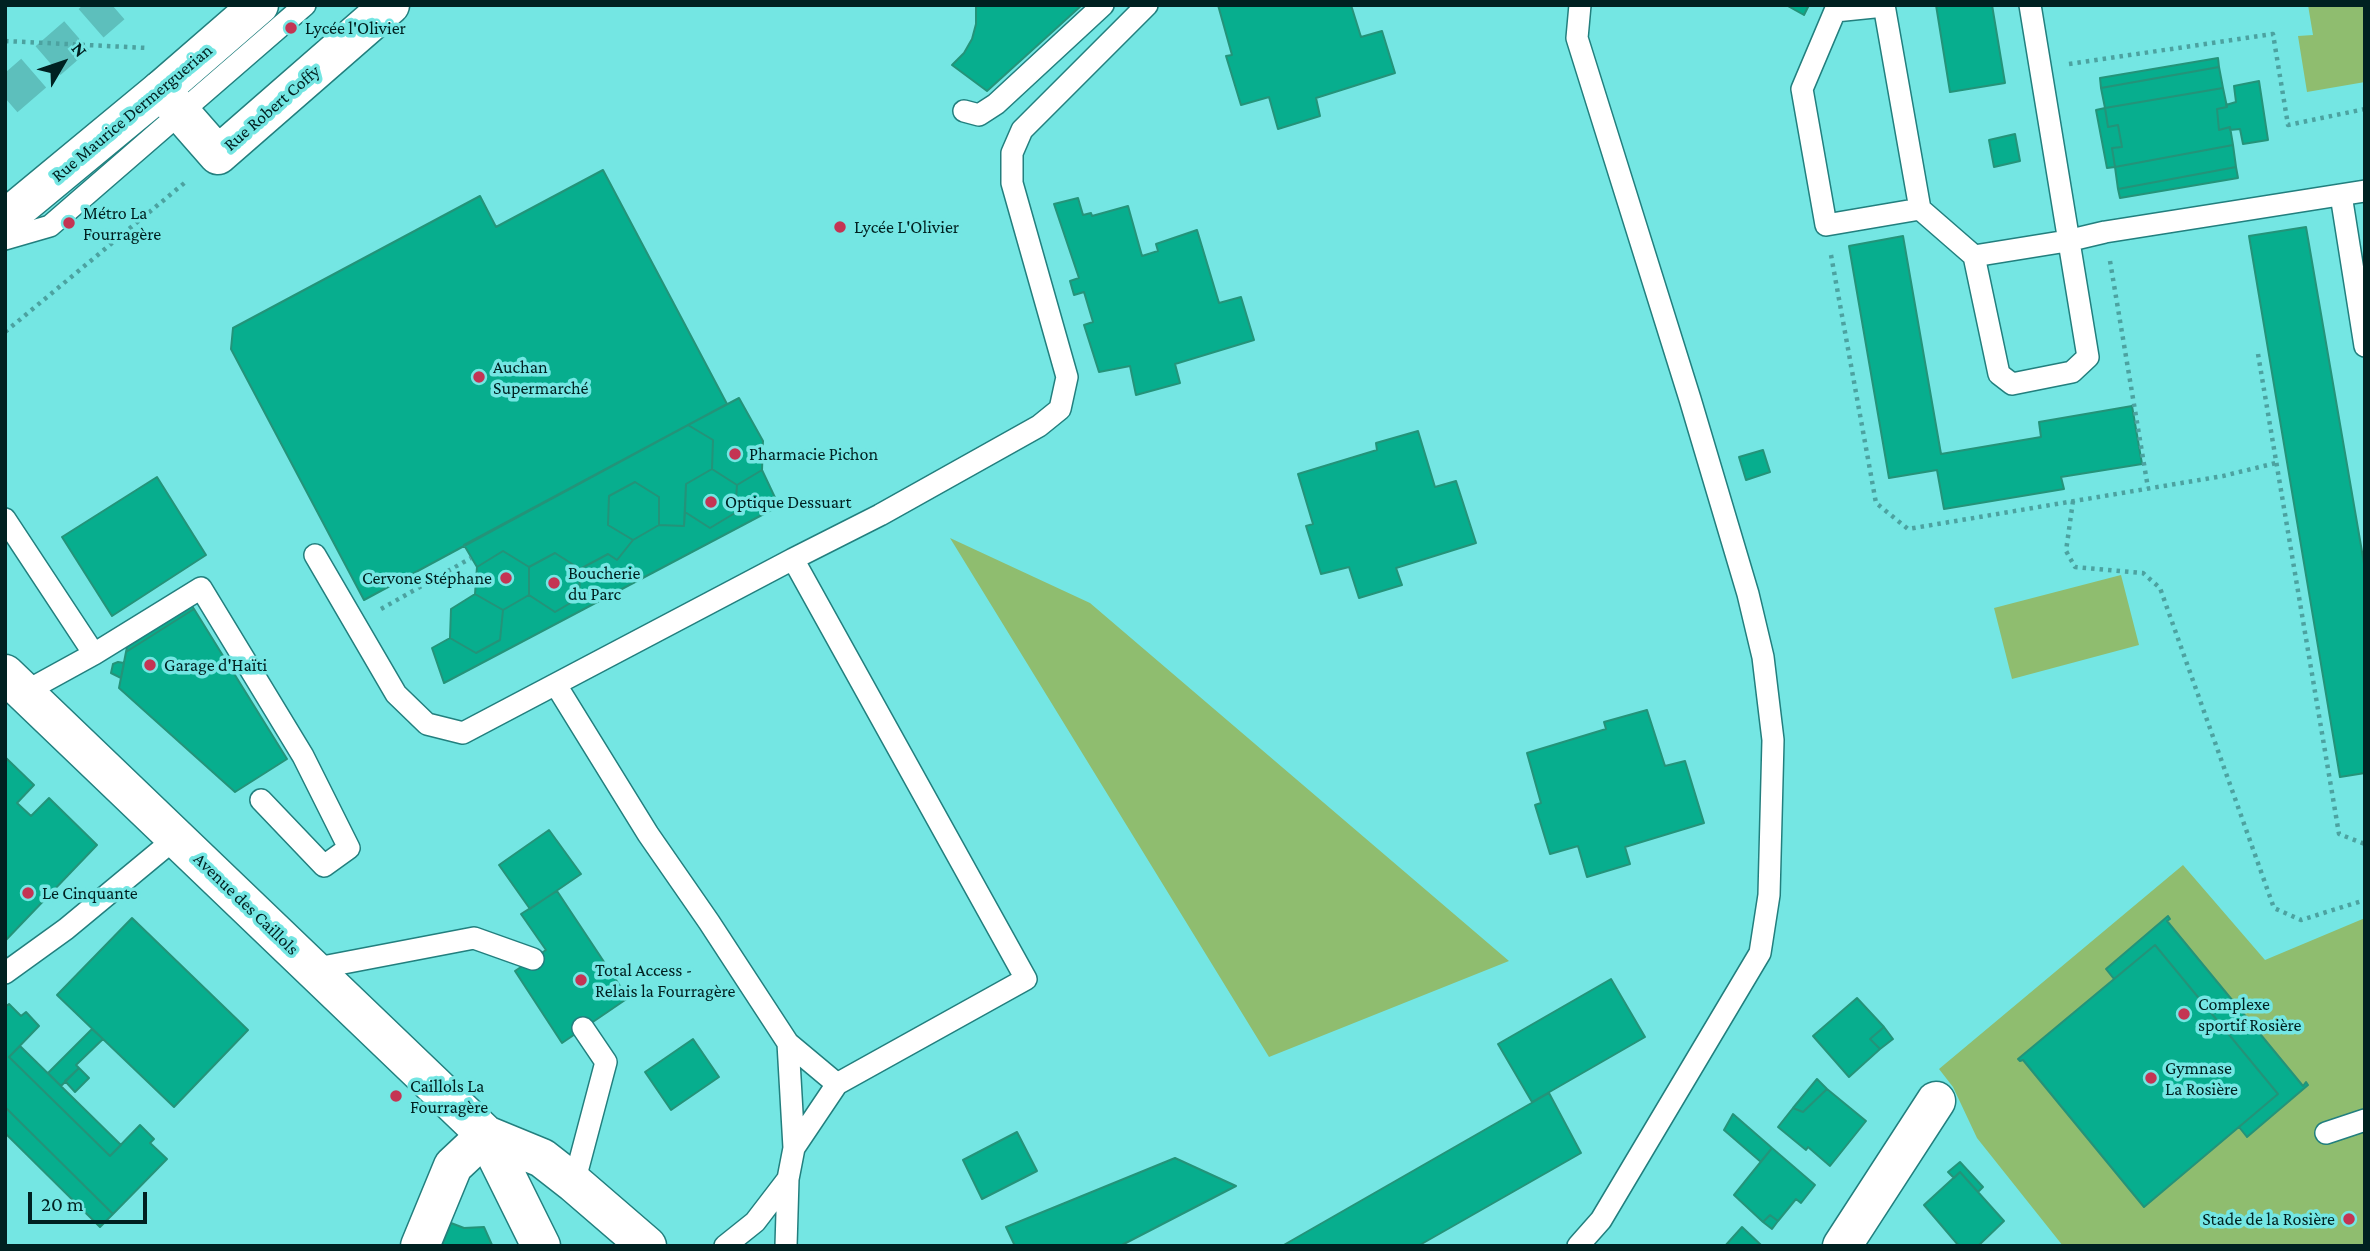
<!DOCTYPE html>
<meta charset="utf-8">
<style>
body{margin:0}
#map{position:relative;width:2370px;height:1251px;overflow:hidden;background:#74e6e3;font-family:"Crimson Pro",serif}
canvas{display:block}
.frame{position:absolute;inset:0;border:7px solid #002121;pointer-events:none}
.north{position:absolute;left:28px;top:28px;width:70px;height:70px;-webkit-text-stroke:5px #74e6e3;paint-order:stroke;rotate:51deg;font-size:19px;font-weight:700;line-height:28px;text-align:center;color:#002121}
.north::after{content:'';display:block;margin:auto;width:24px;height:32px;background:#002121;clip-path:polygon(50% 0,100% 100%,50% 72%,0 100%)}
.scale{position:absolute;left:28px;top:1192px;width:119px;height:32px;box-sizing:border-box;border:4px solid #002121;border-top:0;padding-left:9px;font-size:21px;line-height:24px;white-space:nowrap;color:#002121;-webkit-text-stroke:5px #74e6e3;paint-order:stroke}
</style>
<div id="map">
<canvas width="2370" height="1251"></canvas>
<div class="frame"></div>
<div class="north">N</div>
<div class="scale">20 m</div>
</div>
<script>
const context = document.querySelector('canvas').getContext('2d');
context.lineJoin = 'round';
function fill(path, color) { context.fillStyle = color; context.fill(path, 'evenodd'); }
function strokePath(path, color, width, dash) { context.strokeStyle = color; context.lineWidth = width; context.lineCap = dash ? 'butt' : 'round'; context.setLineDash(dash || []); context.stroke(path); }
function write(font, color, halo, rows, align = 'center') {
  context.font = font + ' "Crimson Pro",serif'; context.lineWidth = 7; context.setLineDash([]); context.textBaseline = 'middle'; context.strokeStyle = halo; context.fillStyle = color; for (const [text, x, y, turn = 0] of rows) {
    context.save(); context.translate(x, y); context.rotate((+turn || 0) * Math.PI / 180); context.textAlign = isNaN(turn) ? turn : align; if (halo) context.strokeText(text, 0, 0); context.fillText(text, 0, 0); context.restore();
  }
}
fill(new Path2D(`
 M2308,5H2365V82L2307,92L2298,36L2313,35Z
 M950,538L1090,603L1509,961L1269,1057Z
 M2121,575L2139,645L2012,679L1994,608Z
 M2183,865L2265,960L2365,918V1246H2063L1977,1138L1953,1087L1939,1069Z`), '#8fbd6f');
const building = new Path2D(`
 M976,5H1082L987,91L952,65L964,53L972,39L976,24Z
 M1218,5H1351L1361,37L1382,31L1395,73L1316,98L1320,116L1278,129L1269,97L1241,105L1226,56L1232,55Z
 M1786,5H1809L1804,15Z
 M1936,5H1992L2005,83L1950,92Z
 M2218,58L2219,67L2101,88L2100,78Z
 M2219,67L2223,88L2105,108L2101,88Z
 M2259,81L2268,140L2243,144L2240,129L2230,130V127L2219,130L2217,109L2227,107L2226,105L2236,102L2234,86Z
 M2223,88L2227,107L2217,109L2219,130L2230,127L2233,145L2115,167L2112,148L2122,147L2118,125L2108,127L2105,108Z
 M2105,108L2108,127L2118,125L2122,147L2112,148L2115,167L2107,168L2096,110Z
 M2015,134L2020,161L1994,167L1989,140Z
 M2233,145L2236,167L2118,189L2115,167Z
 M2236,167L2238,178L2120,198L2118,189Z
 M603,170L727,404L364,600L231,349L233,328L480,196L496,227Z
 M1078,198L1083,215L1091,213L1092,216L1128,206L1142,256L1158,251L1156,244L1197,230L1219,303L1241,297L1254,340L1175,364L1180,383L1136,395L1130,366L1099,372L1084,325L1093,322L1084,292L1074,295L1070,281L1079,278L1054,204Z
 M2306,227L2365,569V773L2340,777L2249,236Z
 M1903,236L1941,454L2041,437L2039,422L2132,406L2142,464L2061,477L2064,489L1944,509L1937,470L1889,478L1849,246Z
 M739,398L763,441L762,470L737,485L712,469L713,440L688,425Z
 M688,425L713,440L712,469L686,484L684,526L659,525V497L635,482L609,496L608,525L633,540L617,560L608,554L580,569L555,553L529,567L503,551L477,567L464,545Z
 M1418,431L1435,487L1456,481L1476,543L1396,568L1402,585L1359,598L1349,567L1321,574L1306,526L1313,524L1298,474L1377,450L1376,443Z
 M1763,450L1770,472L1746,480L1739,457Z
 M712,469L737,485L735,513L710,528L685,512L686,484Z
 M762,470L779,506L444,683L432,648L450,638L476,653L500,640L503,610L529,595L555,612L579,598L580,569L608,554L617,560L633,540L659,525L684,526L685,512L710,528L735,513L737,485Z
 M157,477L206,555L112,616L62,537Z
 M635,482L659,497V525L633,540L608,525L609,496Z
 M503,551L529,567V595L503,610L475,594L477,567Z
 M555,553L580,569L579,598L555,612L529,595V567Z
 M475,594L503,610L500,640L476,653L450,638L451,609Z
 M192,606L194,609L126,652L127,647Z
 M194,609L287,759L235,792L119,688L126,652Z
 M118,662L124,663L121,678L111,673L113,664Z
 M1647,710L1665,766L1685,761L1704,823L1625,847L1630,864L1587,877L1578,846L1550,854L1535,805L1541,803L1527,753L1606,729L1604,722Z
 M5,757L34,785L17,803L31,816L49,798L97,845L5,941Z
 M549,830L581,874L530,909L499,865Z
 M557,891L628,998L562,1043L515,971L546,950L521,914Z
 M2168,916L2170,919L2167,921L2303,1086L2306,1082L2308,1085L2247,1137L2239,1127L2278,1094L2155,945L2114,979L2106,969Z
 M132,918L248,1030L174,1107L57,995Z
 M2155,945L2278,1094L2144,1207L2023,1060L2020,1061L2018,1059Z
 M1611,979L1645,1037L1532,1102L1498,1044Z
 M1857,998L1884,1027L1870,1039L1880,1049L1849,1077L1813,1036Z
 M9,1004L21,1016L26,1012L39,1026L9,1057L110,1156L140,1125L154,1139L150,1143L167,1159L113,1214L5,1107V1007Z
 M1884,1027L1893,1039L1880,1049L1870,1039Z
 M92,1029L103,1039L76,1065L79,1068L61,1086L48,1073Z
 M693,1039L719,1077L671,1110L645,1072Z
 M20,1046L121,1145L110,1156L9,1057Z
 M79,1068L89,1078L75,1092L65,1081Z
 M1817,1079L1827,1089L1803,1112L1793,1108Z
 M1827,1089L1866,1121L1830,1166L1808,1147L1806,1150L1778,1127L1793,1108L1803,1112Z
 M1549,1093L1581,1153L1418,1246H1282Z
 M5,1107L113,1214L100,1227L5,1133Z
 M1733,1114L1772,1148L1761,1162L1724,1130Z
 M1017,1132L1037,1171L982,1199L963,1160Z
 M1772,1148L1815,1185L1801,1203L1796,1199L1778,1221L1770,1215L1763,1222L1734,1195Z
 M1175,1158L1236,1186L1120,1246H1015L1006,1227Z
 M1960,1162L1983,1187L1978,1192L1960,1172L1954,1178L1948,1172Z
 M1960,1172L2004,1221L1978,1246H1959L1924,1205Z
 M1770,1215L1778,1221L1772,1229L1763,1222Z
 M451,1223L464,1228L484,1227L492,1245H442Z
 M1742,1227L1761,1245L1760,1246H1725Z`);
fill(building, '#07ae8e');
strokePath(building, '#249379', 2);
strokePath(new Path2D(`
 M5,98L112,5`), '#5dbfbc', 38, [38, 19]);
const service = new Path2D(`
 M1884,5L1920,209L1974,256L2067,241L2105,232L2365,191
 M1884,6L1835,11L1802,89L1826,225L1920,209
 M964,111L979,115L996,104L1103,5
 M2341,195L2365,346
 M5,239L50,226L305,5
 M1974,256L1999,374L2012,384L2072,372L2088,357L2030,5
 M5,519L94,654
 M315,555L396,694L427,724L463,733L793,559L1026,979L837,1084L788,1043L709,922L648,834L556,685
 M793,559L880,515L1039,426L1060,409L1067,377L1012,183V153L1022,130L1147,5
 M23,693L94,654L201,588L303,756L349,848L324,866L261,800
 M312,969L474,938L533,959
 M5,973L66,929L177,837
 M2326,1133L2365,1120
 M794,1148L837,1084
 M574,1183L606,1062L583,1028
 M725,1246L755,1222L788,1179
 M786,1246L788,1179L794,1148L788,1043
 M1578,1246L1601,1220L1760,953L1769,895L1773,740L1763,657L1748,594L1690,399L1577,38L1580,5`);
const minor = new Path2D(`
 M161,90L218,155L390,5
 M420,1246L453,1166L486,1135
 M1842,1246L1936,1101`);
const tertiary = new Path2D(`
 M5,219L161,90L259,5
 M5,674L486,1135L542,1158L574,1183L647,1246
 M486,1135L541,1246`);
strokePath(service, '#227f7e', 24);
strokePath(minor, '#227f7e', 41);
strokePath(tertiary, '#227f7e', 41);
strokePath(new Path2D(`
 M5,41L148,48
 M2069,64L2273,34L2288,125L2365,109
 M1831,255L1876,503L1908,529L2223,476L2276,463
 M2110,261L2148,488
 M5,332L188,180
 M2258,354L2339,834L2365,844
 M2073,501L2066,551L2075,567L2143,573L2160,588L2274,908L2301,920L2365,900
 M381,609L471,558`), '#4ca2a0', 4.5, [3.5, 5]);
strokePath(service, '#fff', 21);
strokePath(minor, '#fff', 38);
strokePath(tertiary, '#fff', 38);
for (const [x, y, r, color] of [
 [291,28,7,"#c43453"],
 [69,223,7,"#c43453"],
 [840,227,7,"#c43453"],
 [479,377,7,"#c43453"],
 [735,454,7,"#c43453"],
 [711,502,7,"#c43453"],
 [506,578,7,"#c43453"],
 [554,583,7,"#c43453"],
 [150,665,7,"#c43453"],
 [28,893,7,"#c43453"],
 [581,980,7,"#c43453"],
 [2184,1014,7,"#c43453"],
 [2151,1078,7,"#c43453"],
 [396,1096,7,"#c43453"],
 [2349,1219,7,"#c43453"]
]) { const dot = new Path2D(); dot.arc(x, y, r, 0, 2 * Math.PI); context.fillStyle = color; context.fill(dot); strokePath(dot, '#74e6e3', 2.5); }
write('18px', '#002121', '#74e6e3', [
 ["Lycée l'Olivier",305,28],
 ["Métro La",83,213],
 ["Fourragère",83,234],
 ["Lycée L'Olivier",854,227],
 ["Auchan",493,367],
 ["Supermarché",493,388],
 ["Pharmacie Pichon",749,454],
 ["Optique Dessuart",725,502],
 ["Boucherie",568,573],
 ["du Parc",568,594],
 ["Cervone Stéphane",492,578,"right"],
 ["Garage d'Haïti",164,665],
 ["Le Cinquante",42,893],
 ["Total Access -",595,970],
 ["Relais la Fourragère",595,991],
 ["Complexe",2198,1004],
 ["sportif Rosière",2198,1025],
 ["Gymnase",2165,1068],
 ["La Rosière",2165,1089],
 ["Caillols La",410,1086],
 ["Fourragère",410,1107],
 ["Stade de la Rosière",2335,1219,"right"]
], 'left');
write('18px', '#002121', '#74e6e3', [
 ["Rue Robert Coffy",272,108,-41],
 ["Rue Maurice Dermerguerian",132,113,-40],
 ["Avenue des Caillols",246,904,44]
]);
</script>
